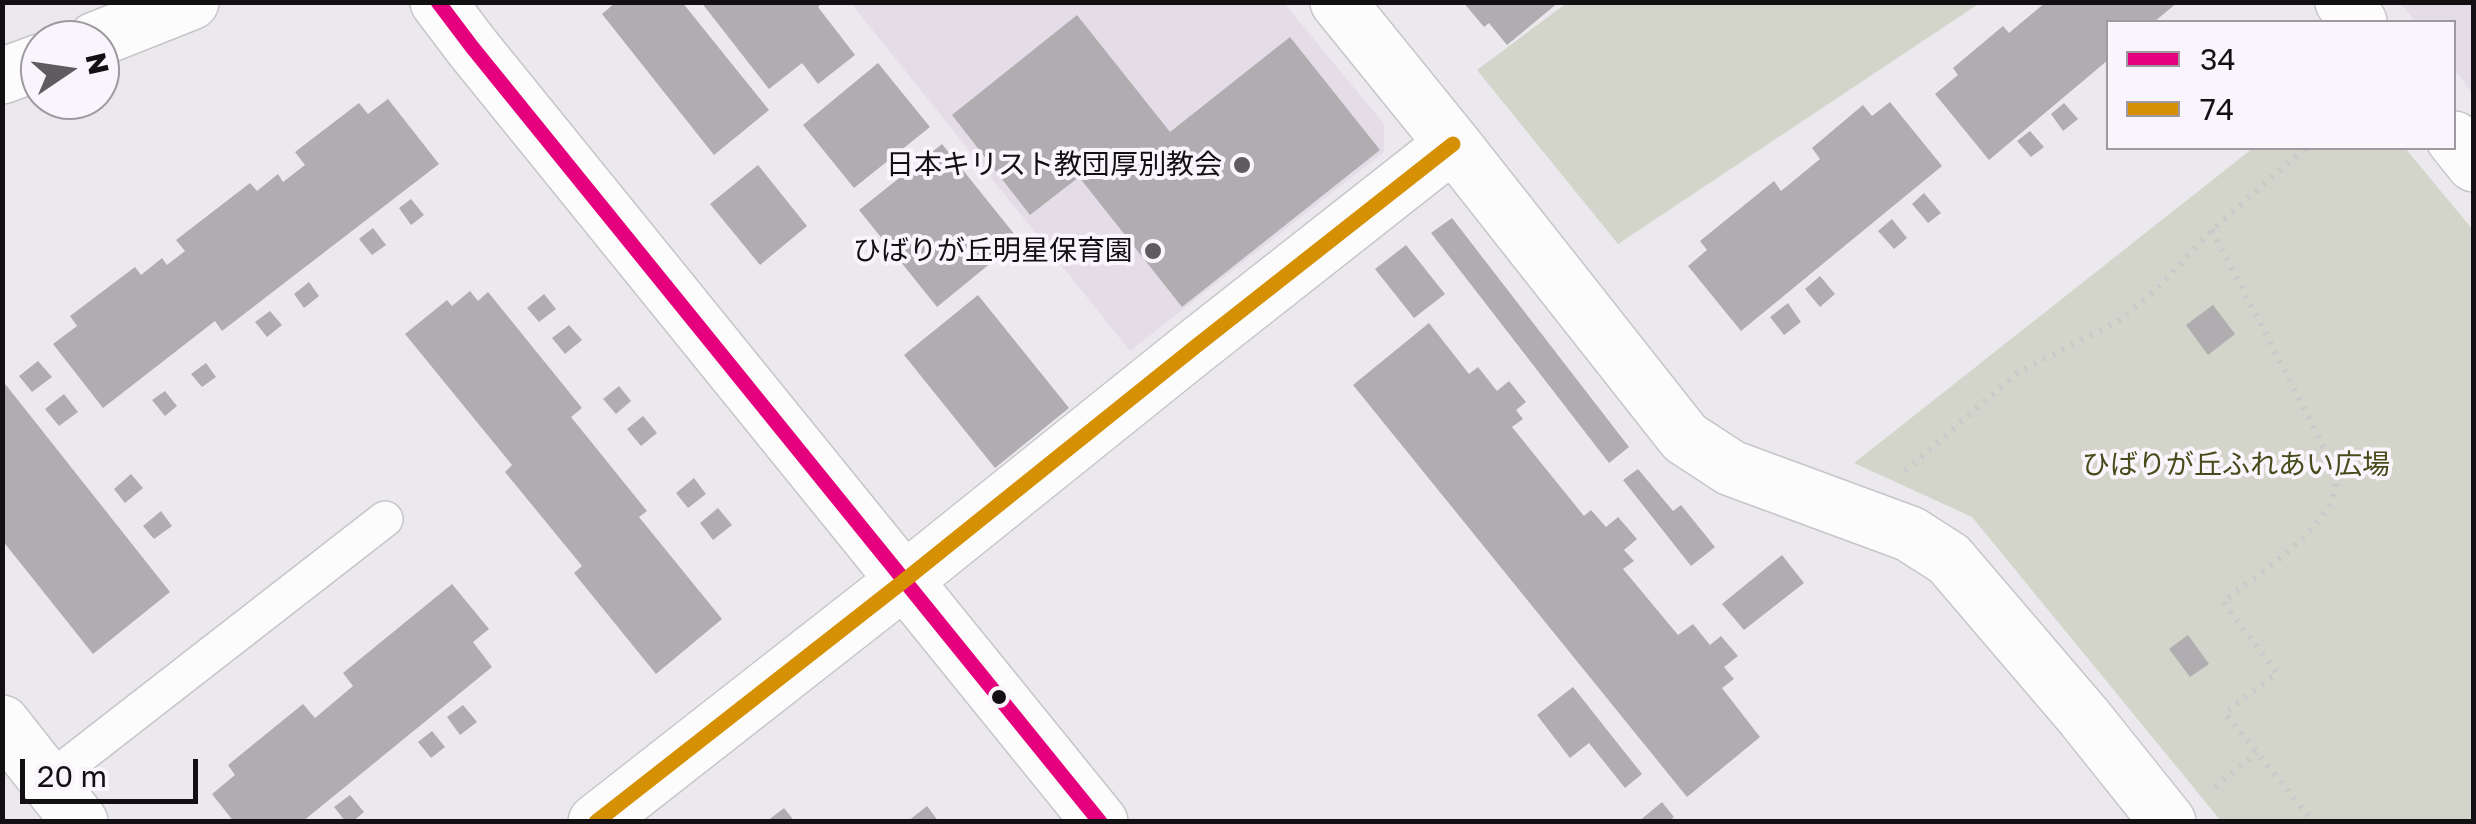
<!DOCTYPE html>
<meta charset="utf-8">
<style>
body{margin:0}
#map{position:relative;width:2476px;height:824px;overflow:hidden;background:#ece9ee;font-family:"Golos Text",sans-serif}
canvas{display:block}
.frame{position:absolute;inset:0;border:5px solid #131013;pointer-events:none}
.legend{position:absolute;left:2106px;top:20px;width:350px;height:130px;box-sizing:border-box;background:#faf4fd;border:2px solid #9e999f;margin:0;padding:12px 18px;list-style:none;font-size:30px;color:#131013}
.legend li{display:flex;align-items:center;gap:20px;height:50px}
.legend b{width:50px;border:2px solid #9e999f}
.north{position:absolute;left:20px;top:20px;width:100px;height:100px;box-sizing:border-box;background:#faf4fd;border:2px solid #9e999f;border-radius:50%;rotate:77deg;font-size:28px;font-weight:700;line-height:40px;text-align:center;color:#131013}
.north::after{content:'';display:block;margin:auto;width:35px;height:45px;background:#5f5c60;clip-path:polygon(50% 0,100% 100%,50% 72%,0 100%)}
.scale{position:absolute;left:20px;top:759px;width:178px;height:45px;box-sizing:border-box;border:5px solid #131013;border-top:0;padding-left:12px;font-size:30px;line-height:35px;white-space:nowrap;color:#131013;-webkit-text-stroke:8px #faf4fd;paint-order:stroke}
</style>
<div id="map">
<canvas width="2476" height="824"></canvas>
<div class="frame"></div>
<ul class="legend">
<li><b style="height:12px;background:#e5007d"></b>34</li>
<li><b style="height:12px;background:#d59003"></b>74</li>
</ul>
<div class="north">N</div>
<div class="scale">20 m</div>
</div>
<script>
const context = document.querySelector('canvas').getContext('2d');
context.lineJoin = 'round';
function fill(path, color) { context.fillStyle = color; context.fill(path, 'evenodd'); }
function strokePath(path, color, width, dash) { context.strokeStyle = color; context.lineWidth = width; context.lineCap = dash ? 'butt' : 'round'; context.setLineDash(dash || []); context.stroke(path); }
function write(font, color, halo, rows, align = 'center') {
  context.font = font + ' "Golos Text","Noto Sans JP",sans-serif'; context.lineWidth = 8; context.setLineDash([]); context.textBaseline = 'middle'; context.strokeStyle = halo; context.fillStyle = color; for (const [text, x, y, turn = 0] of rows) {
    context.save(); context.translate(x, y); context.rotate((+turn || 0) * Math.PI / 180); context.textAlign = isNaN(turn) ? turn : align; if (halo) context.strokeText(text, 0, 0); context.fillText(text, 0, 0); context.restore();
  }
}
fill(new Path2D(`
 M851,3H1284L1384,124V152L1130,351Z
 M2400,3H2473V94L2454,69V22H2416Z`), '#e4dce7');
fill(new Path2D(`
 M1568,2H1979L1980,3L1618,244L1477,70Z
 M2253,148H2405L2473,230V821H2221L1972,517L1854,463Z`), '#d3d4ca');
fill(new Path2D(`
 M616,2H682L769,110L714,155L602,14Z
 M701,2H823L818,7L855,55L818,84L802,63L769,89Z
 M1463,2H1559L1507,45L1489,23L1484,27Z
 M2046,2H2178L2154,22H2108V60L1989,160L1935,94L1958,75L1953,68L2003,26L2009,33Z
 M1077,15L1170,132L1290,37L1380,150L1182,307L1079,177L1030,215L952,115Z
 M878,63L930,127L854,188L803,125Z
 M388,99L439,164L222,331L215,321L103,408L53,344L77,326L70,316L135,267L141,275L162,258L167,265L185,251L176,240L250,183L257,191L278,174L283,182L305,165L295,152L359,103L368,114Z
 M1890,102L1942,166L1741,331L1688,266L1707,250L1700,241L1774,181L1781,191L1820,159L1812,148L1863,105L1872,116Z
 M2064,103L2078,119L2063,131L2051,114Z
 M2030,131L2044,147L2031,157L2017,141Z
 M942,144L1019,240L937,307L859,210Z
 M758,165L807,226L760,265L710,204Z
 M1924,193L1941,213L1928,223L1912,204Z
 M411,199L424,215L411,225L399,208Z
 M1452,218L1629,447L1609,463L1431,233Z
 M1892,219L1907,238L1894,249L1878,231Z
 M373,228L386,245L372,255L359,239Z
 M1406,245L1445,294L1414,318L1375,269Z
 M1820,276L1835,294L1820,307L1805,289Z
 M309,282L319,296L304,308L294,294Z
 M470,291L478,301L488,292L582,408L571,417L647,511L639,517L722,619L656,674L574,573L582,566L505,472L512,465L405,334L447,300L452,306Z
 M544,294L556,309L539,322L527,308Z
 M978,295L1069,408L995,468L904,355Z
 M1788,303L1801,322L1784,335L1770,317Z
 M2213,305L2235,334L2208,355L2186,325Z
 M270,311L282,325L267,337L255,322Z
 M1429,323L1469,374L1478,367L1497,391L1509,381L1526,402L1516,410L1523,419L1512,427L1584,516L1591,510L1606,527L1618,517L1637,539L1624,550L1634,561L1623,569L1678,635L1693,624L1710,645L1721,636L1738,656L1724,667L1734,679L1722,688L1760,737L1687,797L1353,385Z
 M569,325L582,340L565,354L552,338Z
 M38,361L52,377L32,392L19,376Z
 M206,363L216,377L202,387L191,374Z
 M2,380L170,592L93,654L2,540Z
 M619,386L631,401L616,414L603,399Z
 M165,391L177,406L165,416L152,400Z
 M64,394L78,412L59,426L45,409Z
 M643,416L657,433L641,446L627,429Z
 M1638,469L1673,511L1681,505L1715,547L1691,566L1623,480Z
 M131,474L143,488L125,503L114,489Z
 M694,478L706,494L688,508L676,493Z
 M718,508L732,525L713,540L700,523Z
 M161,511L172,526L154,539L143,526Z
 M1782,555L1804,583L1744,630L1722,604Z
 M452,584L489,629L473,642L492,667L302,822H234L212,794L235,775L228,765L303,704L315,718L353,686L343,673Z
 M2188,635L2209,664L2190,677L2169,649Z
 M1573,687L1642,774L1625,788L1589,743L1570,758L1537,715Z
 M463,705L477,722L460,735L447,717Z
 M432,731L445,747L431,758L418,742Z
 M350,795L364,812L352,822H346L334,807Z
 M1662,802L1674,817L1668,822H1638Z
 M927,806L939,822H907Z
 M784,808L795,822H766Z`), '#b0adb0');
const lane = new Path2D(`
 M48,781L385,519`);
const street = new Path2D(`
 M1338,2L1453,144L1685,438L1731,468L1910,534L1949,559L2084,717L2168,822
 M2343,2L2359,22
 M2454,139L2474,164
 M2,723L80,822
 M596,822L905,580L1195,347L1453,144`);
const secondary = new Path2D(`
 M438,2L472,47L1100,822
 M95,40L191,2
 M2,76L40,62`);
strokePath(lane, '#c7c5c8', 38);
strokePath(street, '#c7c5c8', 58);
strokePath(secondary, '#c7c5c8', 58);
strokePath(new Path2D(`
 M2212,230L2328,455C2330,463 2337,476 2336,485C2333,526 2254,577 2223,602L2277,673L2225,713L2313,822
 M1905,471L2017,373L2118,321L2156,290L2212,230L2305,148
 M2215,787L2257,753`), '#cac8ca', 6, [2.5, 8]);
strokePath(lane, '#fcfcfc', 35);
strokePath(street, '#fcfcfc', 55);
strokePath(secondary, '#fcfcfc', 55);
strokePath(new Path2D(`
 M438,2L472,47L1100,822`), '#e5007d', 15);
strokePath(new Path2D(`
 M596,822L905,580L1195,347L1453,144`), '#d59003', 15);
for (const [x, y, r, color] of [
 [1242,165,10,"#5f5c60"],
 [1153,251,10,"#5f5c60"],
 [999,697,9,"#131013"]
]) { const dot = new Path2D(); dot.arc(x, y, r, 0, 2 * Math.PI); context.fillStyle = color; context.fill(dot); strokePath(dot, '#faf4fd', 4); }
write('28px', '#131013', '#faf4fd', [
 ["日本キリスト教団厚別教会",1222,165],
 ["ひばりが丘明星保育園",1133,251]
], 'right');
write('28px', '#444d1a', '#faf4fd', [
 ["ひばりが丘ふれあい広場",2236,465]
]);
</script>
